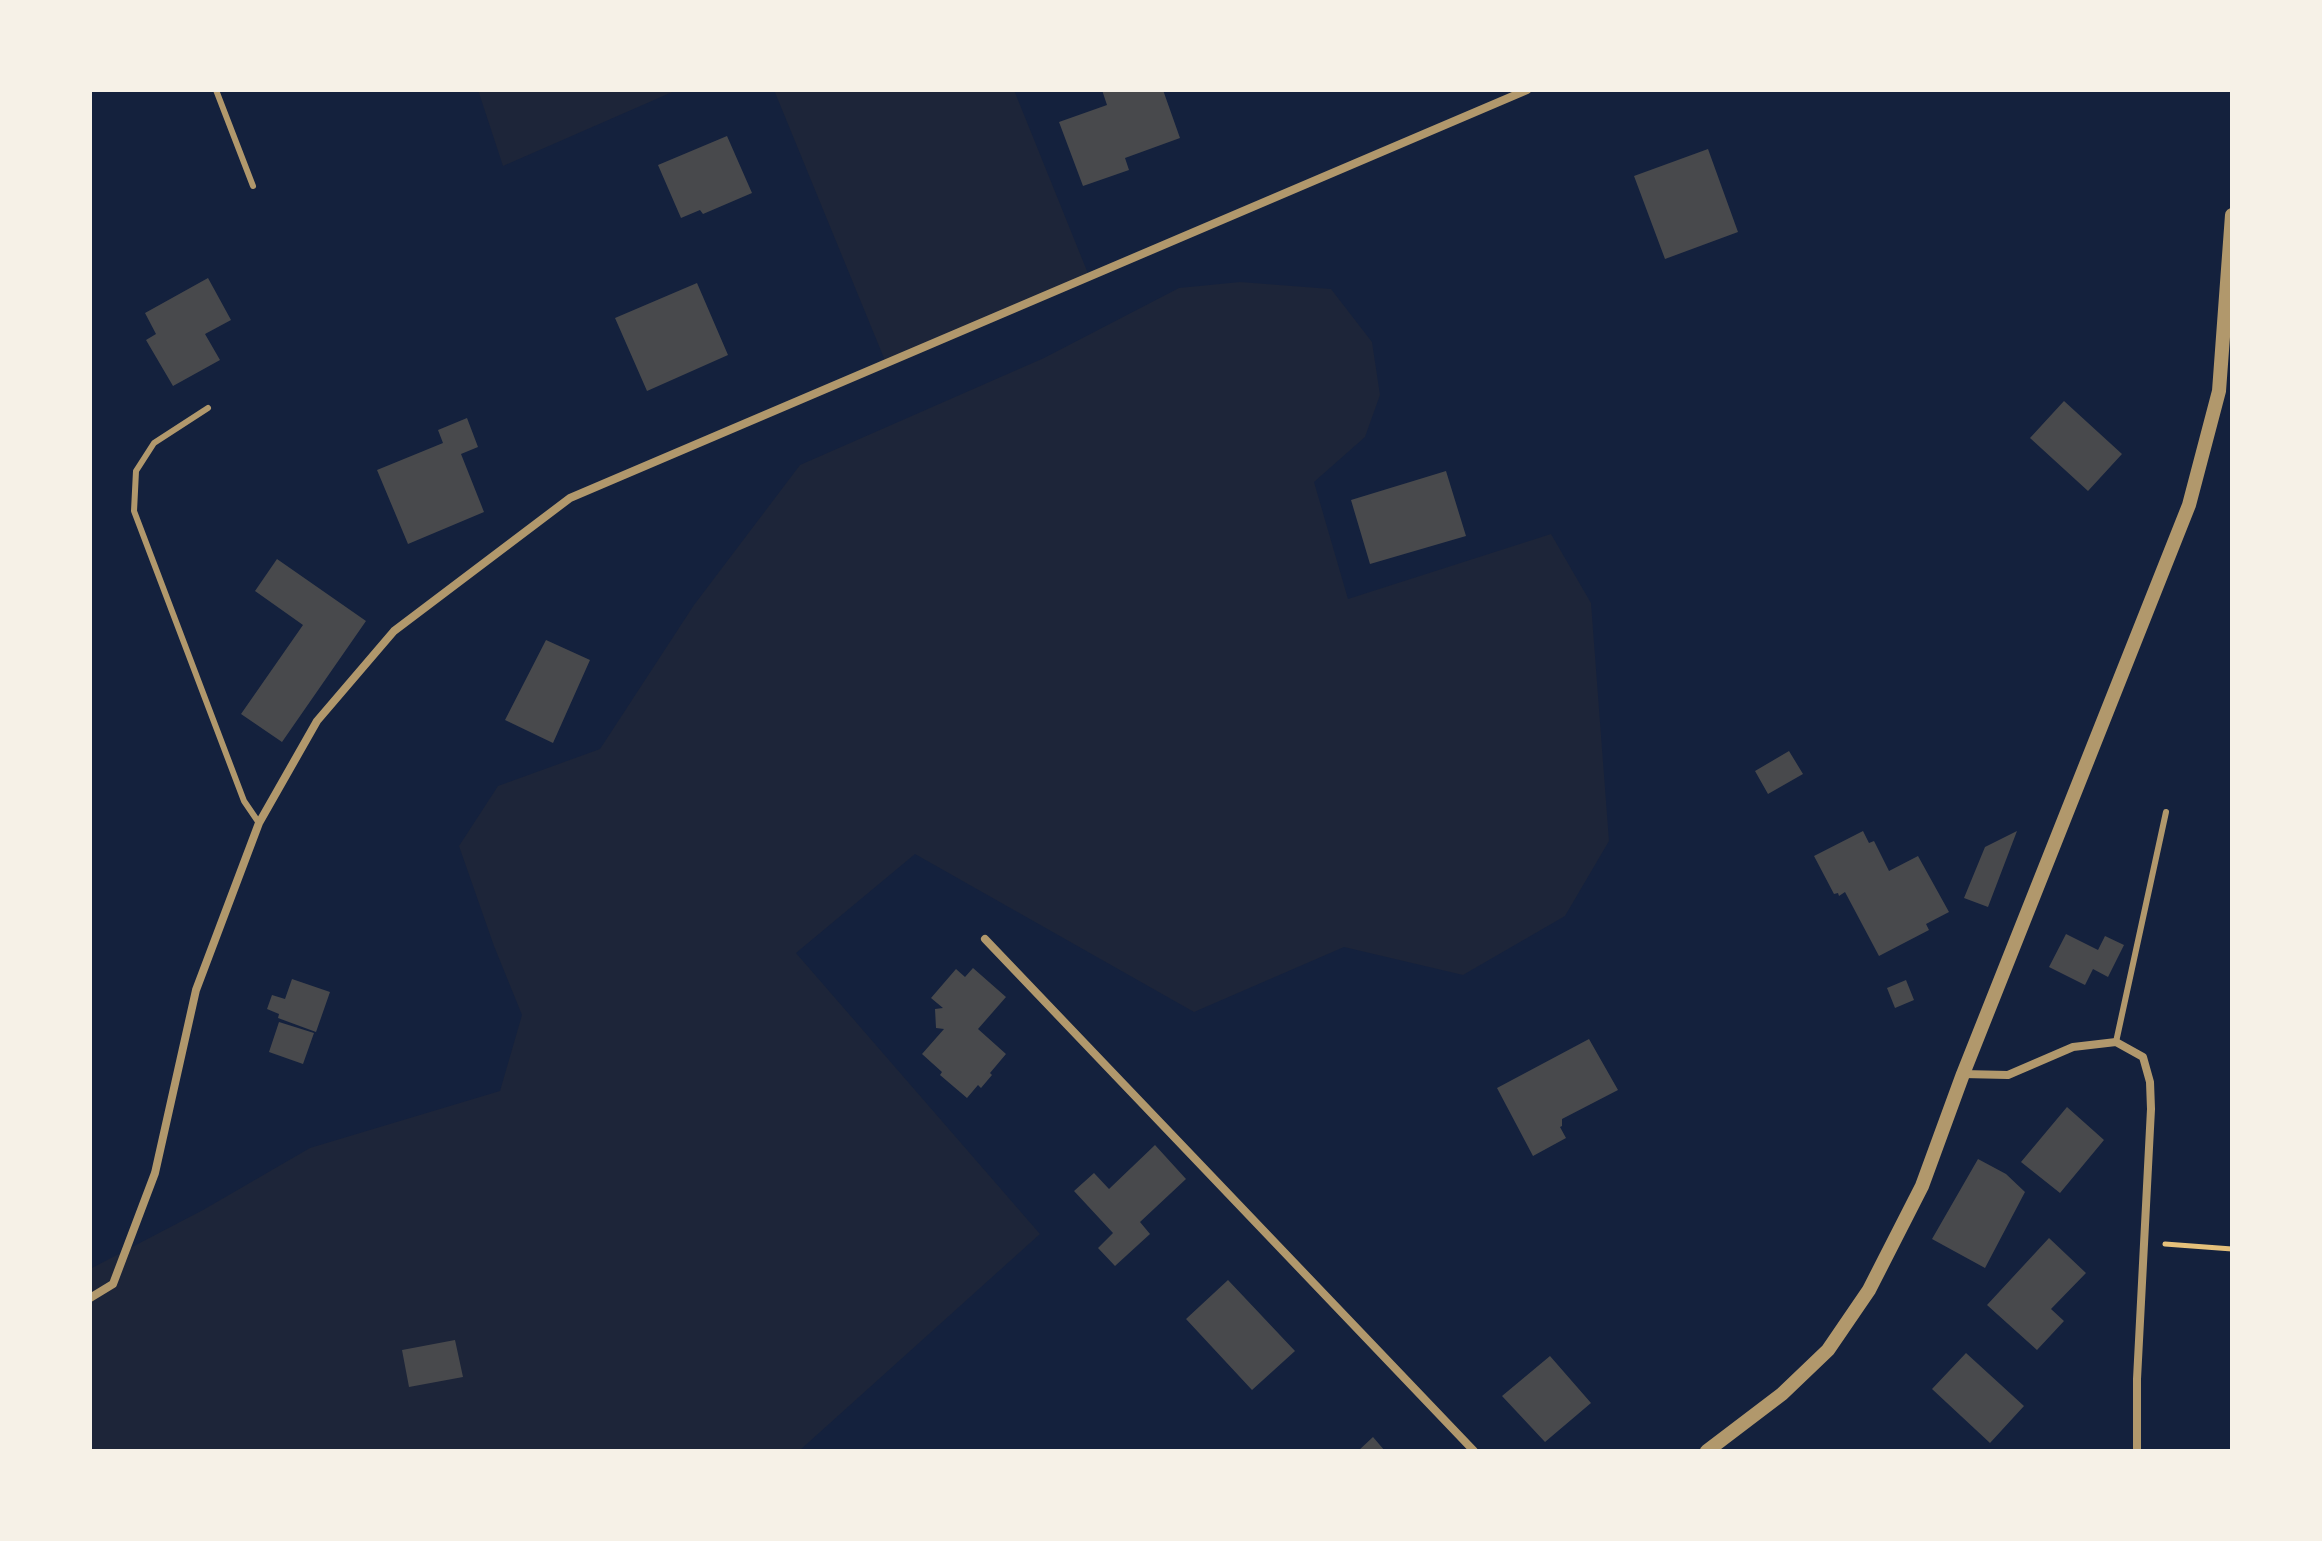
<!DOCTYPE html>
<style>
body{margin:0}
#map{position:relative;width:2322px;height:1541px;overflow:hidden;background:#14213d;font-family:"IBM Plex Sans",sans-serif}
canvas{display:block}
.frame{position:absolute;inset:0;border:92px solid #f6f1e7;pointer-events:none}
</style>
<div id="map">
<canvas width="2322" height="1541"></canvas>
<div class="frame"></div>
</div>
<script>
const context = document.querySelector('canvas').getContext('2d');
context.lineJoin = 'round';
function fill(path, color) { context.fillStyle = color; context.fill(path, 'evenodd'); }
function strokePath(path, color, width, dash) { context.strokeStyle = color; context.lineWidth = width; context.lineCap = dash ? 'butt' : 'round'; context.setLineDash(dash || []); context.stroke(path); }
fill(new Path2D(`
 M478,90H677L503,166Z
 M774,90H1014L1089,276L886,363Z
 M1240,282L1331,289L1372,342L1380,395L1365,437L1314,482L1348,599L1551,534L1591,603L1609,841L1565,916L1463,975L1344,947L1194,1012L915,854L796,953L1040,1234L799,1451H90V1269L203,1210L310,1148L500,1091L522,1015L494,946L459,846L498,786L600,749L694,605L800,465L1044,358L1179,288Z`), '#1d2539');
fill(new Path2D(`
 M1102,90H1163L1180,138L1125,158L1129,170L1083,186L1059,122L1107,105Z
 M727,136L752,193L703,214L700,210L681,218L658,165Z
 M1708,149L1738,232L1665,259L1634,176Z
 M208,278L231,320L205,334L220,360L173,386L146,340L156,334L145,313Z
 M697,283L728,355L647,391L615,318Z
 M2064,401L2122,454L2088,491L2030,438Z
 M467,418L478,447L461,454L484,512L408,544L377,470L443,443L438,430Z
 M1446,471L1466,536L1370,564L1351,500Z
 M277,559L366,621L282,742L241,714L303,625L255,591Z
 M546,640L590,660L553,743L505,720Z
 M1789,751L1803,774L1768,794L1755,771Z
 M1863,831L1869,843L1874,841L1889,871L1918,856L1949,912L1926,924L1929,930L1879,956L1845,892L1839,896L1838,893L1834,894L1814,856Z
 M2017,831L1988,907L1964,898L1985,847Z
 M2066,934L2098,950L2105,936L2124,945L2108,977L2093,969L2085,985L2049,967Z
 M973,968L1006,997L978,1029L1006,1054L990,1073L992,1075L981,1088L978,1085L967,1098L940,1075L942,1072L922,1054L944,1029L936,1028L935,1009L943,1008L931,998L956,969L965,977Z
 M292,979L330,992L316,1032L278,1018L279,1014L267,1009L272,995L285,999Z
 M1906,980L1914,1000L1895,1008L1887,988Z
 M279,1022L314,1033L303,1064L269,1052Z
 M1589,1039L1618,1090L1562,1119V1126L1560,1127L1566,1138L1533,1156L1497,1088Z
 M2067,1107L2104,1140L2060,1193L2021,1162Z
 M1155,1145L1186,1179L1140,1222L1150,1234L1115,1266L1098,1248L1113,1233L1074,1191L1094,1173L1109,1189Z
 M1978,1159L2006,1174L2025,1192L1985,1268L1932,1239Z
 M2049,1238L2086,1273L2051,1309L2064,1321L2037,1350L1987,1305Z
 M1228,1280L1295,1351L1252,1390L1186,1319Z
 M455,1340L463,1377L409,1387L402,1350Z
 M1966,1353L2024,1406L1990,1443L1932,1389Z
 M1550,1356L1591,1403L1545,1442L1502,1396Z
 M1373,1437L1385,1451H1358Z`), '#48494c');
strokePath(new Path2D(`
 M2165,1244L2232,1249`), '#e5c07b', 5);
strokePath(new Path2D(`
 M216,90L253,186
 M208,408L154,443L136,471L134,511L244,801L259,823
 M2116,1042L2166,812`), '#b1986c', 6);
strokePath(new Path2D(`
 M985,939L1474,1451
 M1963,1074L2008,1075L2073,1047L2116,1042L2143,1057L2150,1082L2151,1109L2137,1379V1451
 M90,1298L113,1284L155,1173L196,990L259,823L317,721L394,631L570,498L1527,90`), '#b1986c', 8);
strokePath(new Path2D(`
 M1707,1451L1782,1394L1828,1350L1869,1290L1922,1186L1963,1074L2189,505L2219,391L2232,215`), '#b1986c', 14);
</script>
